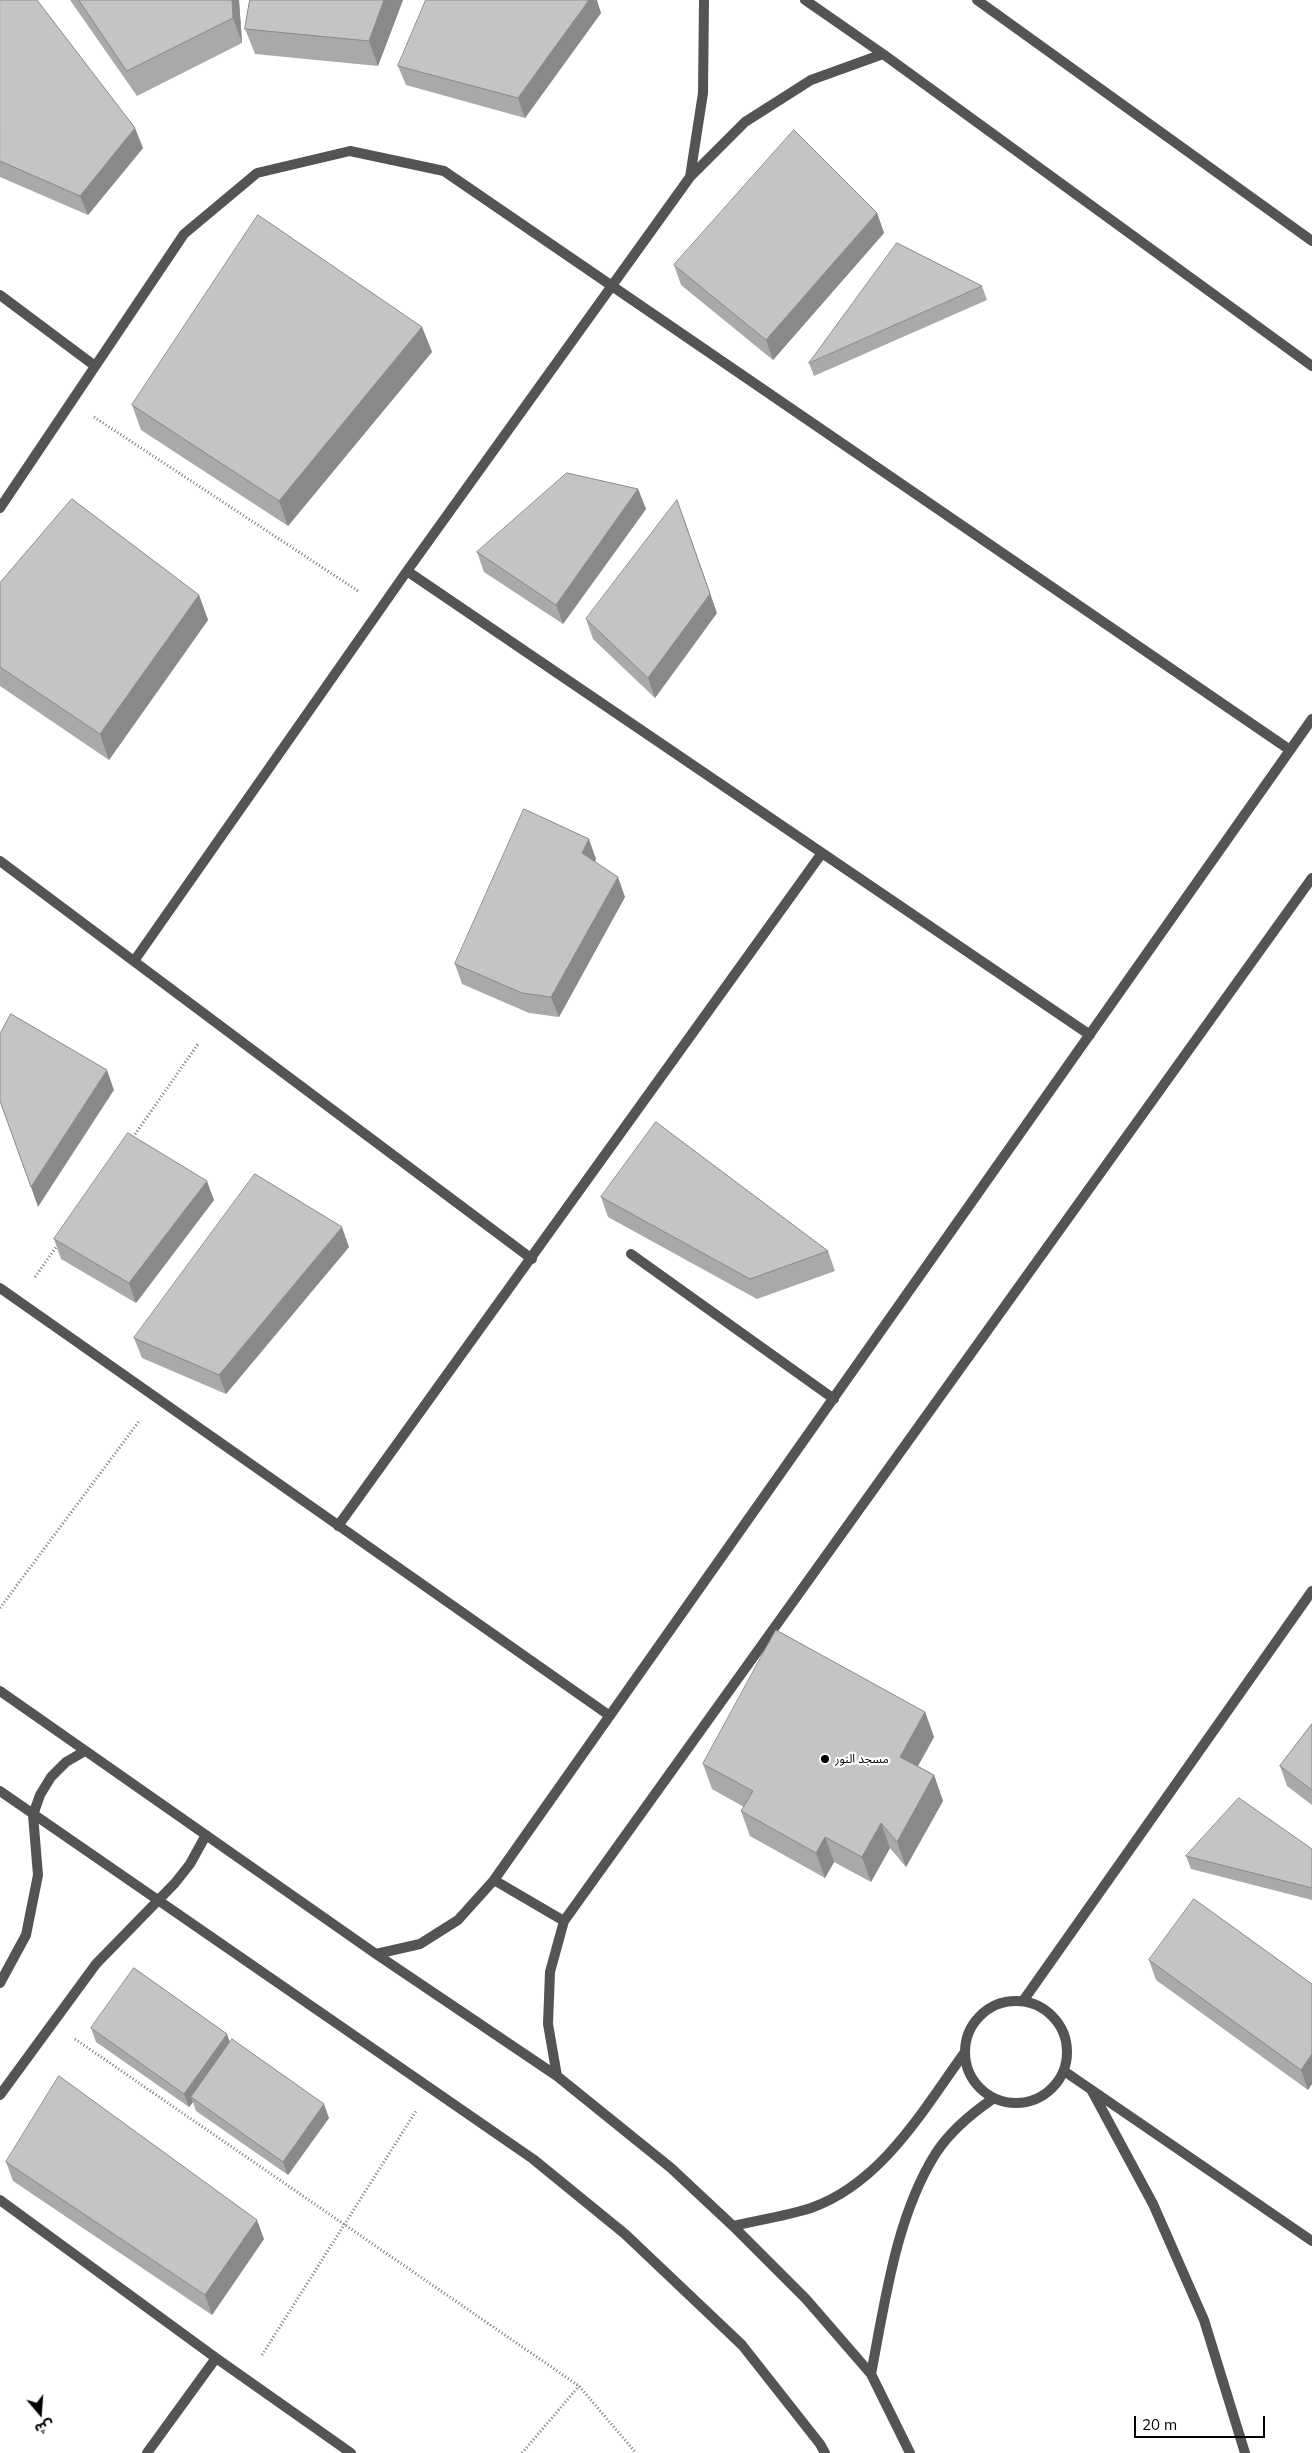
<!DOCTYPE html>
<meta charset="utf-8">
<style>
body{margin:0}
#map{position:relative;width:1312px;height:2453px;overflow:hidden;background:#fff;font-family:Mulish,"Noto Sans Arabic",sans-serif}
canvas{display:block}
.north{position:absolute;left:15px;top:2388px;width:50px;height:50px;-webkit-text-stroke:4px #fff;paint-order:stroke;rotate:162deg;font-size:14px;font-weight:700;line-height:20px;text-align:center;color:#000}
.north::after{content:'';display:block;margin:auto;width:18px;height:22px;background:#000;clip-path:polygon(50% 0,100% 100%,50% 72%,0 100%)}
.scale{position:absolute;left:1134px;top:2416px;width:131px;height:22px;box-sizing:border-box;border:2px solid #000;border-top:0;padding-left:6px;font-size:15px;line-height:18px;white-space:nowrap;color:#000;-webkit-text-stroke:4px #fff;paint-order:stroke}
</style>
<div id="map">
<canvas width="1312" height="2453"></canvas>
<div class="north">ش</div>
<div class="scale">20 m</div>
</div>
<script>
const context = document.querySelector('canvas').getContext('2d');
context.lineJoin = 'round';
function strokePath(path, color, width, dash) { context.strokeStyle = color; context.lineWidth = width; context.lineCap = dash ? 'butt' : 'round'; context.setLineDash(dash || []); context.stroke(path); }
function fill(path, color) { context.fillStyle = color; context.fill(path, 'evenodd'); }
function write(font, color, halo, rows, align = 'center') {
  context.font = font + ' Mulish,"Noto Sans Arabic",sans-serif'; context.lineWidth = 4.5; context.setLineDash([]); context.textBaseline = 'middle'; context.strokeStyle = halo; context.fillStyle = color; for (const [text, x, y, turn = 0] of rows) {
    context.save(); context.translate(x, y); context.rotate((+turn || 0) * Math.PI / 180); context.textAlign = isNaN(turn) ? turn : align; if (halo) context.strokeText(text, 0, 0); context.fillText(text, 0, 0); context.restore();
  }
}
strokePath(new Path2D(`
 M94,417L358,591
 M131,1140L198,1044
 M35,1277L59,1243
 M0,1608L140,1420
 M75,2039L579,2386L636,2453
 M262,2355L416,2111
 M522,2453L579,2386`), '#767676', 3, [1, 2.5]);
strokePath(new Path2D(`
 M805,0L883,54L1312,366
 M977,0L1312,241
 M690,177L703,93L704,0
 M0,295L95,366
 M0,508L184,234L257,173L350,151L444,171L1290,750
 M407,571L1090,1035
 M0,861L532,1259
 M134,961L407,571L690,177L745,122L811,80L883,54
 M631,1254L834,1399
 M0,1288L610,1716
 M338,1526L822,853
 M0,1691L376,1954L557,2076L671,2168L733,2226L806,2299L871,2374L910,2453
 M0,1791L533,2159L625,2234L742,2345L820,2444L825,2453
 M494,1880L564,1921
 M376,1954L420,1944L458,1920L494,1880L1312,719
 M0,1983L26,1935L38,1875L33,1815L40,1795L51,1777L66,1762L85,1751
 M1023,2001L1312,1591
 M965 2052a51 51 0 1 1 102 0a51 51 0 1 1-102 0Z
 M1064,2071L1312,2241
 M557,2076L548,2024L550,1972L564,1921L1312,878
 M1092,2091L1153,2204L1204,2320L1245,2453
 M0,2095L96,1964L175,1883L190,1864L206,1835
 M0,2200L216,2358L351,2453
 M733,2226C759,2220 786,2216 811,2208C882,2183 923,2110 965,2052
 M871,2374C885,2302 896,2216 936,2153C951,2130 972,2113 994,2098
 M147,2453L216,2358`), '#545454', 10);
fill(new Path2D(`
 M0,0L143,148L88,215L0,177Z
 M70,0H239L242,43L137,96Z
 M250,0H403L378,66L255,54L245,29Z
 M601,13L525,118L406,85L398,66Z
 M877,213L884,233L773,360L681,285L674,265Z
 M982,286L987,300L814,376L809,363Z
 M422,327L432,352L288,526L141,430L132,405Z
 M638,489L646,509L563,624L484,572L477,552Z
 M0,583L199,595L208,620L109,760L0,686Z
 M717,613L655,698L593,639L586,619Z
 M596,859L595,861L625,897L559,1017L529,1013L462,984L455,964Z
 M601,1197L828,1251L835,1271L757,1299L608,1217Z
 M214,1200L136,1303L61,1259L54,1239Z
 M349,1247L226,1394L142,1358L134,1338Z
 M925,1712L934,1737L918,1766L934,1775L943,1801L906,1867L890,1848L871,1882L834,1862L825,1878L750,1836L741,1811L744,1807L712,1789L703,1764Z
 M1312,1724V1805L1287,1786L1280,1766Z
 M1312,1849V1900L1191,1869L1186,1856Z
 M1149,1960L1312,1984V2084L1308,2090L1156,1980Z
 M91,2028L230,2042L329,2118L288,2175L196,2111L193,2102L189,2107L96,2042Z
 M6,2162L264,2239L212,2315L13,2181Z`), '#a9a9a9');
fill(new Path2D(`
 M232,0H239L242,43L233,18Z
 M384,0H403L378,66L369,41Z
 M589,0H597L601,13L525,118L518,98Z
 M135,128L143,148L88,215L80,196Z
 M877,213L884,233L773,360L766,340Z
 M422,327L432,352L288,526L279,501Z
 M638,489L646,509L563,624L556,605Z
 M684,519L717,613L655,698L648,678Z
 M199,595L208,620L109,760L100,734Z
 M589,839L596,859L589,873L582,853Z
 M618,877L625,897L559,1017L551,997Z
 M107,1070L114,1090L38,1207L31,1187Z
 M207,1181L214,1200L136,1303L129,1283Z
 M342,1227L349,1247L226,1394L219,1375Z
 M925,1712L934,1737L909,1782L900,1757Z
 M934,1775L943,1801L906,1867L897,1842Z
 M881,1823L890,1848L871,1882L862,1857Z
 M825,1837L834,1862L825,1878L816,1853Z
 M227,2034L232,2048L191,2097L193,2102L189,2107L184,2094Z
 M1312,2054V2084L1308,2090L1301,2070Z
 M324,2104L329,2118L288,2175L283,2162Z
 M257,2220L264,2239L212,2315L205,2295Z`), '#898989');
const building = new Path2D(`
 M0,0H37L135,128L80,196L0,161Z
 M79,0H232L233,18L127,71Z
 M250,0H384L369,41L245,29Z
 M426,0H589L518,98L398,66Z
 M794,130L877,213L766,340L674,265Z
 M258,215L422,327L279,501L132,405Z
 M897,243L982,286L809,363Z
 M567,473L638,489L556,605L477,552Z
 M72,499L199,595L100,734L0,667V583Z
 M677,500L710,594L648,678L586,619Z
 M524,809L589,839L582,853L618,877L551,997L522,993L455,964Z
 M11,1014L107,1070L31,1187L0,1101V1034Z
 M656,1122L828,1251L750,1279L601,1197Z
 M128,1133L207,1181L129,1283L54,1239Z
 M255,1174L342,1227L219,1375L134,1338Z
 M776,1630L925,1712L900,1757L934,1775L897,1842L881,1823L862,1857L825,1837L816,1853L741,1811L753,1791L703,1764Z
 M1312,1724V1790L1280,1766Z
 M1239,1798L1312,1849V1888L1186,1856Z
 M1194,1899L1312,1984V2054L1301,2070L1149,1960Z
 M134,1968L227,2034L184,2094L91,2028Z
 M232,2039L324,2104L283,2162L191,2097Z
 M59,2076L257,2220L205,2295L6,2162Z`);
fill(building, '#c4c4c4');
strokePath(building, '#898989', 1);
for (const [x, y, r, color] of [
 [825,1759,5,"#000"]
]) { const dot = new Path2D(); dot.arc(x, y, r, 0, 2 * Math.PI); context.fillStyle = color; context.fill(dot); strokePath(dot, '#fff', 2); }
write('12px', '#000', '#fff', [
 ["مسجد النور",835,1759]
], 'left');
</script>
